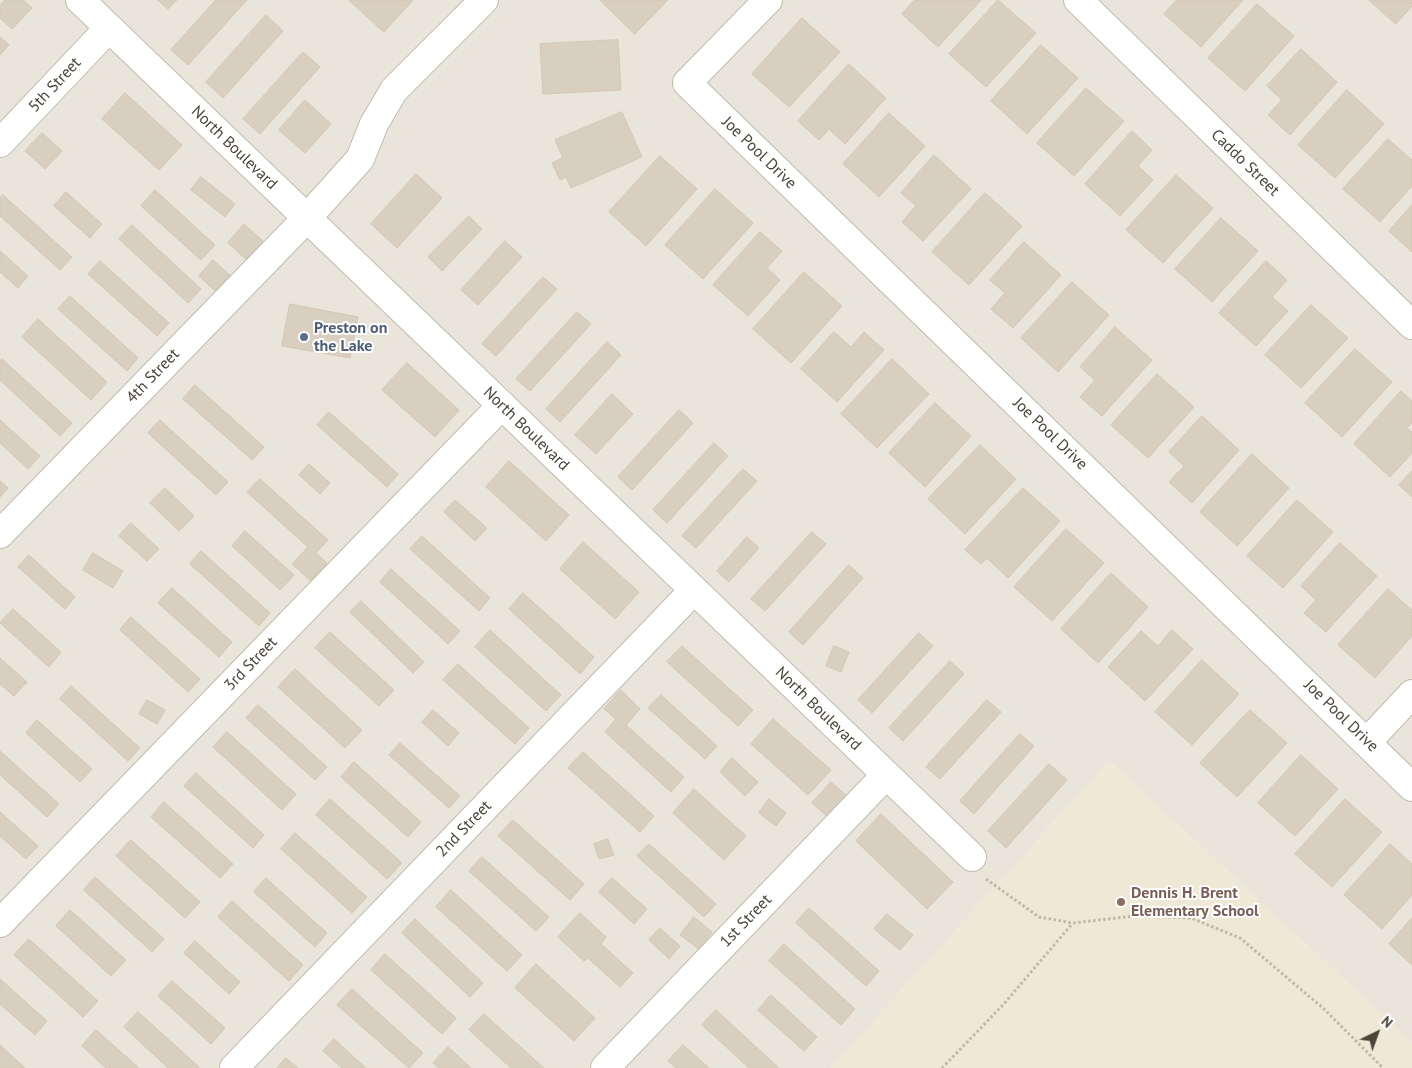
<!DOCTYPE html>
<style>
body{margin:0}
#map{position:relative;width:1412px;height:1068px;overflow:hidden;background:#f6f3ec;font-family:"PT Sans",sans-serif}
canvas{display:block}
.north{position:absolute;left:1352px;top:1008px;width:50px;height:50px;-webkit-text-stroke:4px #fff;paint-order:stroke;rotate:42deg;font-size:14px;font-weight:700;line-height:20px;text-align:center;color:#4b4439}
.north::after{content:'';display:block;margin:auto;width:18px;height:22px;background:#4b4439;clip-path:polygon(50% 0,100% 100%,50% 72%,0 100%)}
</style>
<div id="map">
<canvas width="1412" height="1068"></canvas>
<div class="north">N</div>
</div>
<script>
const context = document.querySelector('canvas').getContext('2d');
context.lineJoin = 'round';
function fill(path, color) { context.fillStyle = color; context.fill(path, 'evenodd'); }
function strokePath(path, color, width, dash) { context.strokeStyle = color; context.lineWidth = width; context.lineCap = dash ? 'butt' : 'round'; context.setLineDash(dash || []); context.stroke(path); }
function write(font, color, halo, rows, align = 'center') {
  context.font = font + ' "PT Sans",sans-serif'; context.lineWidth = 4; context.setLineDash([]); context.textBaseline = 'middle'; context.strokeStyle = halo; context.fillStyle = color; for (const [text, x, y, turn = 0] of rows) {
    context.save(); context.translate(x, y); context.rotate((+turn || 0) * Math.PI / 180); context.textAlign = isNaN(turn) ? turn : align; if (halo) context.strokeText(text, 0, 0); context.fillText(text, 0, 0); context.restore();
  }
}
fill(new Path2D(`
 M0,0H1412V1043L1109,761L831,1068H0Z`), '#eae5da');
fill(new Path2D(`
 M1109,761L1412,1043V1068H831Z`), '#efe8d6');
const building = new Path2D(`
 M5,0H23L32,8L12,29L0,18V6Z
 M158,0H177L168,9Z
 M216,0H247L188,65L171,50Z
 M349,0H413L384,32Z
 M600,0H668L635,34Z
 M915,0H981L938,47L902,14Z
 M998,0L1036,33L986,87L949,54Z
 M1177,0H1243L1201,47L1164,14Z
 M1369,0H1412V6L1396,24Z
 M1257,4L1294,36L1245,91L1208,58Z
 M266,15L283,31L223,98L206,82Z
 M802,18L840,52L789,107L752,74Z
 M0,37L9,45L0,55Z
 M618,40L621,90L543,94L540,44Z
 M1041,45L1078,78L1027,134L991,101Z
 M1301,49L1337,82L1290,135L1268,115L1282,100L1267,86Z
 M303,52L320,67L260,134L243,119Z
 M849,64L886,98L845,144L829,129L819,140L798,121Z
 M1086,88L1124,121L1074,176L1037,143Z
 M1347,90L1384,124L1335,178L1298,145Z
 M125,93L182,145L159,170L102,119Z
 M305,100L331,124L305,153L279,130Z
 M622,112L642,157L571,188L566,177L560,180L552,163L563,158L555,140Z
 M889,113L925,146L879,197L843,164Z
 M1132,131L1152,150L1138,166L1153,180L1120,216L1085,184Z
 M42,133L62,151L45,169L25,151Z
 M1388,139L1412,160V186L1380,222L1343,189Z
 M934,155L971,189L923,241L902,222L916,206L901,193Z
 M660,156L697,189L646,246L609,212Z
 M416,174L442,198L397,248L371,224Z
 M1176,175L1213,208L1163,263L1126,230Z
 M201,177L235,204L225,217L191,190Z
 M715,189L753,223L703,279L665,245Z
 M155,190L215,245L201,260L141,206Z
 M66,192L102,224L90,238L54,206Z
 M985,193L1022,226L969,285L932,252Z
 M3,195L72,257L60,270L0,216V198Z
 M1412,205V252L1389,231Z
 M469,216L482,229L442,271L428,257Z
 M1221,218L1258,251L1212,302L1175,269Z
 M244,224L263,241L246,259L228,243Z
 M132,225L201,289L188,303L119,239Z
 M760,232L782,251L767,268L780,280L748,316L713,285Z
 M505,241L522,257L478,305L461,290Z
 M1024,242L1061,275L1013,328L991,309L1005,293L990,280Z
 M0,251L28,276L18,288L0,272Z
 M213,260L230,275L215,291L199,276Z
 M100,261L169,323L157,336L88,274Z
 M1266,261L1287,280L1272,297L1288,311L1256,346L1219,313Z
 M804,272L842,306L791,363L753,329Z
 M543,277L557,289L496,356L482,344Z
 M1072,282L1109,315L1058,372L1021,338Z
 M70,296L138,358L127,371L58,309Z
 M290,304L358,317L350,358L282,346Z
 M1311,305L1348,338L1301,388L1265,355Z
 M577,312L591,324L530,391L516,379Z
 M38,319L107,382L91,400L22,337Z
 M1115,327L1152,360L1102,416L1080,397L1095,380L1080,367Z
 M834,332L851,347L864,332L884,350L837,402L801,369Z
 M607,342L621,355L560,422L546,409Z
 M1355,349L1392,382L1342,437L1305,403Z
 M2,359L72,423L60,436L0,380V362Z
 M892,359L929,394L877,448L841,414Z
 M407,363L459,410L435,437L382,390Z
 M1157,374L1194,407L1148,458L1111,425Z
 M195,385L264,447L252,460L183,399Z
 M1401,391L1412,401V423L1407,428L1412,432V453L1390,477L1354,444Z
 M612,394L633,414L596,454L575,435Z
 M935,403L971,436L925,487L889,453Z
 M679,410L693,423L632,490L618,477Z
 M329,412L398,474L387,487L317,425Z
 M1202,416L1239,450L1192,503L1169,482L1184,466L1169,452Z
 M0,420L40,456L28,469L0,443Z
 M160,420L228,482L216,495L148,433Z
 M714,443L728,456L667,523L653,510Z
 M980,445L1016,479L965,534L928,499Z
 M1252,454L1289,488L1237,546L1200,512Z
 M509,461L569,515L546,541L486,487Z
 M309,464L330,483L320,494L299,475Z
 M743,469L757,481L696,548L682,536Z
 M1412,471V497L1399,485Z
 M260,479L328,540L316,553L327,563L311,581L292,564L308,547L247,492Z
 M0,481L8,488L0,497Z
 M165,488L194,516L179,531L150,503Z
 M1023,488L1060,521L1008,578L987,558L981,564L965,550Z
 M455,500L487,528L475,541L444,512Z
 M1297,500L1333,532L1283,588L1247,556Z
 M131,523L159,549L147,561L119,536Z
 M1066,529L1104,563L1052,621L1014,587Z
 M245,531L294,575L280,590L232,546Z
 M812,532L826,544L765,611L751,599Z
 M422,536L490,598L479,611L410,549Z
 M747,537L759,548L729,582L717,571Z
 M583,542L639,592L615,619L560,569Z
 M1340,543L1377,576L1326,632L1304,613L1316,600L1301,586Z
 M201,551L270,613L259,626L190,564Z
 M93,553L123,571L113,588L83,570Z
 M29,555L75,597L65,609L18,567Z
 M849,565L863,578L803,645L789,632Z
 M391,569L460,631L448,644L380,582Z
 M1111,573L1148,607L1098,663L1061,629Z
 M172,588L232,642L219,657L158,603Z
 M1388,589L1412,610V636L1375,678L1338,645Z
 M523,593L594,657L580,674L509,609Z
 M361,601L424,662L413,673L350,612Z
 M13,609L61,652L49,667L0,623Z
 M131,617L200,679L188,692L120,630Z
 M490,630L561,695L546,711L475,647Z
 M1172,630L1193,649L1145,701L1108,667L1141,631L1158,646Z
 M330,632L394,690L379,706L315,648Z
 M919,633L933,646L872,713L858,700Z
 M682,646L753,710L738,726L667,662Z
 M834,646L849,652L841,672L826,666Z
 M0,658L27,682L14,696L0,684Z
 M1202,660L1239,694L1192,745L1155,712Z
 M950,661L964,674L903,741L889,728Z
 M458,664L529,728L515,744L443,680Z
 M295,669L362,730L345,748L278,687Z
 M71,686L140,748L128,761L60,699Z
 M621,690L640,709L626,725L684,777L671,792L605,732L616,719L604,709Z
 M661,695L717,746L705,759L648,708Z
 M147,700L165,710L157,724L139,714Z
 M987,700L1001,712L940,779L926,767Z
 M258,705L327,767L315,780L246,718Z
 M433,710L459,733L448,746L422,722Z
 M1250,710L1287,743L1237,797L1200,763Z
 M773,719L831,770L808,795L751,744Z
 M37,720L92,769L80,782L26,733Z
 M227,732L296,794L282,810L213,747Z
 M1020,734L1034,746L974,814L960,801Z
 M400,743L460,796L449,808L389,755Z
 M0,751L59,804L47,817L0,775Z
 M583,752L654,816L640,832L568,768Z
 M1301,755L1338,789L1295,836L1258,803Z
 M732,758L758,782L745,796L720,772Z
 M354,762L421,822L408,837L341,777Z
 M1049,764L1067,780L1006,848L988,831Z
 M196,773L264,835L253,848L184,786Z
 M831,782L847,796L828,817L812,803Z
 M694,789L746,836L724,860L673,813Z
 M330,799L402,863L387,879L316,815Z
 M769,799L786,813L776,826L759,813Z
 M1345,799L1382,832L1332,887L1295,854Z
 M164,802L233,864L220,878L151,817Z
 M0,812L38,846L26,859L0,836Z
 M881,814L953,882L927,909L856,841Z
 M513,820L584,884L570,900L498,836Z
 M295,833L367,897L352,913L281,849Z
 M608,839L614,855L599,859L594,844Z
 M131,840L200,902L185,918L116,856Z
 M649,844L716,904L704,917L637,856Z
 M1390,844L1412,864V895L1382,929L1344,895Z
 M482,857L549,917L536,931L469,871Z
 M95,877L164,939L152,952L84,890Z
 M266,878L327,933L315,947L254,892Z
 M612,878L647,909L634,924L599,892Z
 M451,890L522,955L507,971L436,907Z
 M232,901L303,965L289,981L218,917Z
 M809,908L879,971L866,986L796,923Z
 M70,910L126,960L111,976L56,926Z
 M580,913L606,937L601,944L633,973L620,987L588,958L584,961L558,937Z
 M887,914L913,935L900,950L874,929Z
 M694,917L712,932L699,949L680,935Z
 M1412,918V965L1389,944Z
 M415,919L483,983L470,997L402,933Z
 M660,928L680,946L669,959L649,940Z
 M29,939L98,1001L83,1017L14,955Z
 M195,941L240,982L229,994L184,953Z
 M784,944L855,1009L841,1025L769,961Z
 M385,954L456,1018L442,1034L371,970Z
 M536,964L595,1018L574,1041L515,988Z
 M0,979L47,1021L35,1035L0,1004Z
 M172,981L225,1028L211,1044L158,996Z
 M352,989L423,1053L409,1068L337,1005Z
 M771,995L817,1037L804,1051L758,1010Z
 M716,1010L779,1068H749L702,1025Z
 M138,1012L199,1067L197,1068H168L124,1027Z
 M484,1014L544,1068H511L469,1030Z
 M96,1030L139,1068H106L82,1046Z
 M334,1039L366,1068H342L323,1051Z
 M0,1045L25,1068H0Z
 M683,1045L709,1068H676L668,1061Z
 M448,1047L471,1068H439L433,1063Z
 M286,1058L298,1068H277Z`);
fill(building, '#d8cfc1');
strokePath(building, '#d3c7b4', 1);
const minor = new Path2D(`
 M80,0L972,857
 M768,0L687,83L1412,787
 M1078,0L1412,325
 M0,143L109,28
 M0,534L307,218L360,159L374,124L394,90L484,0
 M1367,742L1412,694
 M0,923L502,405
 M234,1068L694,590
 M605,1068L886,775`);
strokePath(minor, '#c2bbae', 30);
strokePath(new Path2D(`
 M986,879L1039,917L1073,923L1134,916L1191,918L1240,938L1323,1008L1383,1068
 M942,1068L1003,1005L1072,924`), '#c4b79f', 3, [2.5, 2.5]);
strokePath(minor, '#fff', 28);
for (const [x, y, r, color] of [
 [304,337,5,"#5c6f8a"],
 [1121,902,5,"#8d6e63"]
]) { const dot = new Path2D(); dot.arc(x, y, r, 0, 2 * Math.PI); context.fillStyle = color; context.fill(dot); strokePath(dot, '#fff', 2); }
write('16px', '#4b4439', '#fff', [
 ["5th Street",55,85,-47],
 ["North Boulevard",234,148,44],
 ["Joe Pool Drive",759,153,44],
 ["Caddo Street",1245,163,44],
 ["4th Street",153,376,-46],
 ["North Boulevard",526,429,44],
 ["Joe Pool Drive",1050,434,44],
 ["3rd Street",251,664,-46],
 ["North Boulevard",818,709,44],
 ["Joe Pool Drive",1341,716,44],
 ["2nd Street",464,829,-46],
 ["1st Street",746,921,-46]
]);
write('bold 16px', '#4e5e75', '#fff', [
 ["Preston on",314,328],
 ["the Lake",314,346]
], 'left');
write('bold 16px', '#785e54', '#fff', [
 ["Dennis H. Brent",1131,893],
 ["Elementary School",1131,911]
], 'left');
</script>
